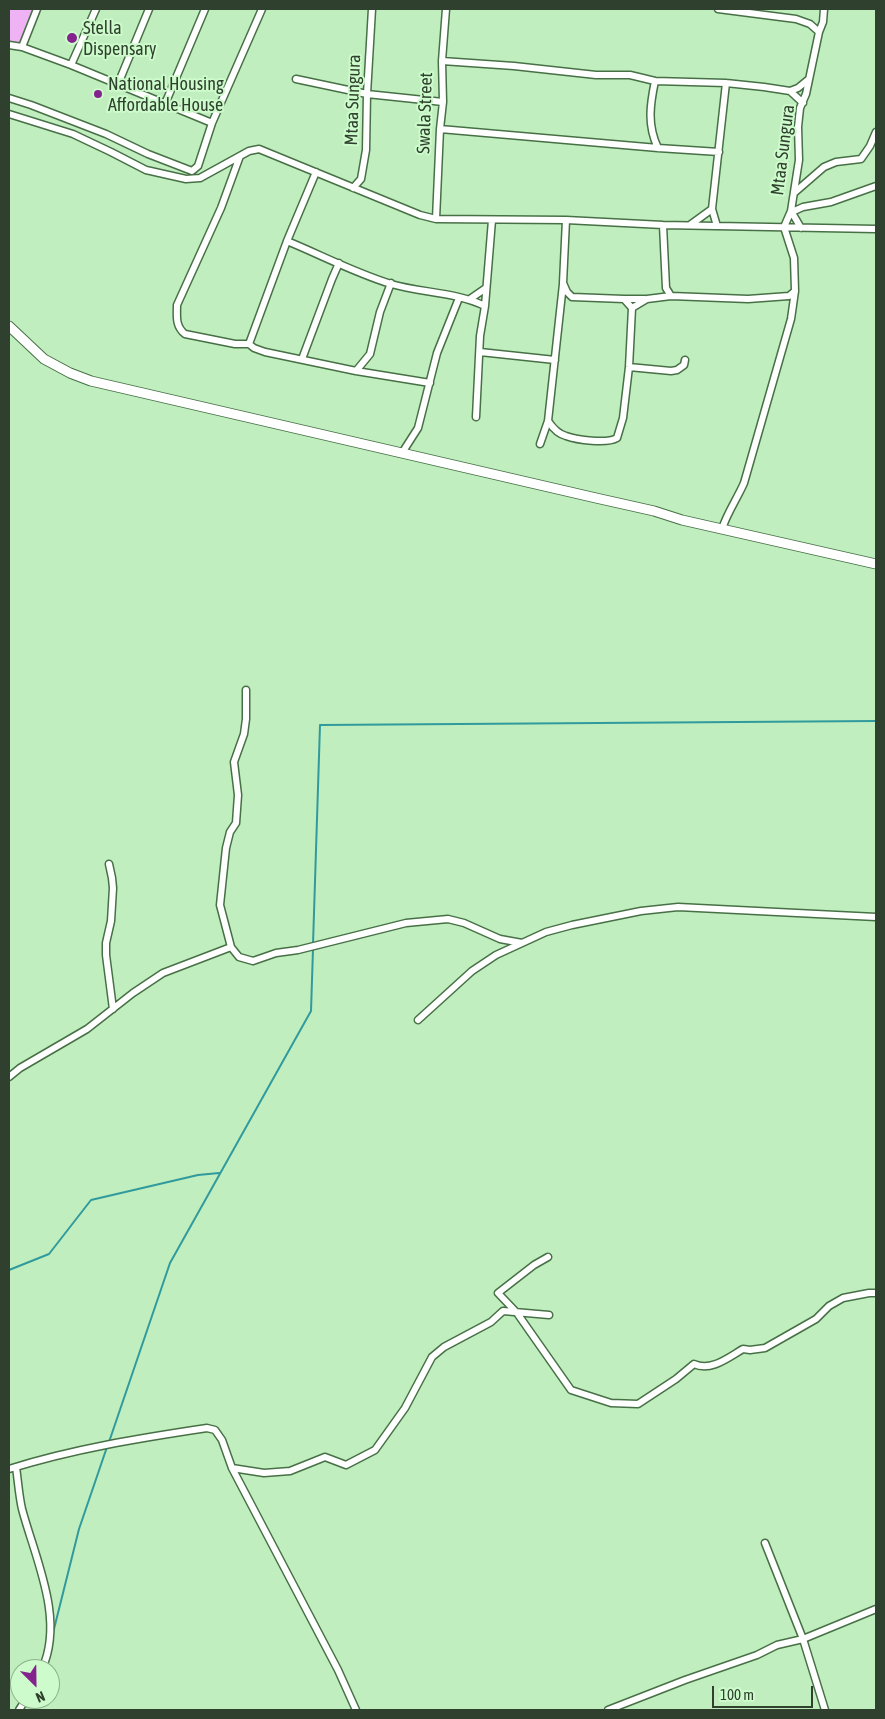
<!DOCTYPE html>
<style>
body{margin:0}
#map{position:relative;width:885px;height:1719px;overflow:hidden;background:#c0eebe;font-family:"Asap Condensed",sans-serif}
canvas{display:block}
.frame{position:absolute;inset:0;border:10px solid #2f412e;pointer-events:none}
.north{position:absolute;left:10px;top:1659px;width:50px;height:50px;box-sizing:border-box;background:#cdfbcb;border:1px solid #8eb18c;border-radius:50%;rotate:157deg;font-size:14px;font-weight:700;line-height:20px;text-align:center;color:#2f412e}
.north::after{content:'';display:block;margin:auto;width:18px;height:22px;background:#84238e;clip-path:polygon(50% 0,100% 100%,50% 72%,0 100%)}
.scale{position:absolute;left:712px;top:1686px;width:101px;height:22px;box-sizing:border-box;border:2px solid #2f412e;border-top:0;padding-left:6px;font-size:15px;line-height:18px;white-space:nowrap;color:#2f412e;-webkit-text-stroke:4px #cdfbcb;paint-order:stroke}
</style>
<div id="map">
<canvas width="885" height="1719"></canvas>
<div class="frame"></div>
<div class="north">N</div>
<div class="scale">100 m</div>
</div>
<script>
const context = document.querySelector('canvas').getContext('2d');
context.lineJoin = 'round';
function fill(path, color) { context.fillStyle = color; context.fill(path, 'evenodd'); }
function strokePath(path, color, width, dash) { context.strokeStyle = color; context.lineWidth = width; context.lineCap = dash ? 'butt' : 'round'; context.setLineDash(dash || []); context.stroke(path); }
function write(font, color, halo, rows, align = 'center') {
  context.font = font + ' "Asap Condensed",sans-serif'; context.lineWidth = 4; context.setLineDash([]); context.textBaseline = 'middle'; context.strokeStyle = halo; context.fillStyle = color; for (const [text, x, y, turn = 0] of rows) {
    context.save(); context.translate(x, y); context.rotate((+turn || 0) * Math.PI / 180); context.textAlign = isNaN(turn) ? turn : align; if (halo) context.strokeText(text, 0, 0); context.fillText(text, 0, 0); context.restore();
  }
}
fill(new Path2D(`
 M9,9H34L22,40L17,45L9,43Z`), '#efb3f5');
strokePath(new Path2D(`
 M313,944L320,725L876,721
 M9,1270L49,1254L91,1200L198,1175L219,1173
 M109,1442L170,1263L311,1011L313,949
 M52,1637L79,1529L107,1447
 M34,1710L37,1699`), '#309a9d', 2);
const street = new Path2D(`
 M718,9L796,19L810,24L819,32L806,94L800,108L798,127L799,160L791,211L784,227L794,258L795,291L791,319L744,483C737,499 727,513 722,529
 M819,32L823,22L824,9
 M9,45L22,47L71,65L212,123
 M22,47L37,9
 M442,61L514,66L596,75H630L655,81L726,83L764,87L790,91L803,103
 M71,65L96,9
 M296,79L367,94L443,102
 M655,81C650,105 647,125 658,148
 M118,84L149,9
 M790,91L798,88L809,79
 M9,98L31,105L106,134L148,154L192,171L198,166L212,123L262,9
 M165,104L205,9
 M9,114L73,134L111,152L146,170L186,179L200,178L249,151L259,149L420,215L436,219L566,220L663,225L876,229
 M440,129L658,148L719,152
 M240,156L221,208L177,305C177,316 175,326 185,334L235,344H249
 M316,172L287,241L249,344L254,348L265,352L356,371L430,383
 M353,188L361,179L366,150L367,94L372,9
 M794,193L824,167L836,162L861,159L870,146L876,132
 M791,211L801,228
 M792,212L803,207L831,202L876,186
 M436,219L440,129L443,102L442,61L446,9
 M663,225L666,288L671,296L748,299L789,296L795,291
 M690,225L712,209
 M717,226L712,209L726,83
 M287,241C321,255 355,273 391,284C422,293 456,292 485,306
 M470,299L486,288
 M624,299H645
 M632,308L647,299L671,296
 M480,352L555,360
 M302,359L332,279L339,263
 M629,367L671,371L677,370L684,365L685,360
 M356,371L370,354L380,312L391,283
 M476,417L480,336L485,306L492,220
 M548,421C552,427 558,434 566,436C577,440 607,444 617,438L623,418L629,367L632,308L624,299L572,297L567,292L563,283L566,220
 M540,444L548,421L563,284
 M402,453L418,428L437,353L459,298
 M109,864L112,878L113,888L111,921L106,943V955L113,1009
 M231,947L239,957L253,961L276,953L298,950L406,923L448,919L464,923L500,939L522,943
 M418,1020L472,971L496,955L546,932L572,925L641,911L678,907L876,917
 M9,1077L20,1068L87,1029L133,993L163,973L231,947L220,905L226,848L230,832L236,823L238,795L234,762L244,734L246,719V690
 M548,1257L534,1265L498,1293L517,1313L571,1390L611,1403L638,1404L676,1379L694,1364C711,1372 729,1357 743,1349L750,1350L765,1348L816,1319L829,1306L843,1298L869,1293H876
 M16,1467C18,1481 19,1496 22,1509C35,1558 65,1619 42,1669
 M232,1468L264,1473L290,1471L325,1457L346,1465L375,1450L405,1408L432,1357L444,1347L491,1322L503,1311L549,1315
 M9,1469C73,1449 140,1438 207,1428L215,1430L222,1440L232,1468L338,1670L356,1710
 M765,1543L803,1639L825,1710
 M19,1710L26,1699
 M608,1710L685,1680L757,1655L777,1645L803,1639L876,1609`);
const secondary = new Path2D(`
 M9,326L44,359L70,373L91,381L596,498L654,511L682,520L876,564`);
strokePath(street, '#477046', 9);
strokePath(secondary, '#477046', 11);
strokePath(street, '#fff', 6);
strokePath(secondary, '#fff', 9);
for (const [x, y, r, color] of [
 [72,38,6,"#84238e"],
 [98,94,5,"#84238e"]
]) { const dot = new Path2D(); dot.arc(x, y, r, 0, 2 * Math.PI); context.fillStyle = color; context.fill(dot); strokePath(dot, '#cdfbcb', 2); }
write('18px', '#2f412e', '#cdfbcb', [
 ["Stella",83,28],
 ["Dispensary",83,49],
 ["National Housing",108,84],
 ["Affordable House",108,105]
], 'left');
write('18px', '#2f412e', '#cdfbcb', [
 ["Mtaa Sungura",353,100,-88],
 ["Swala Street",425,113,-88],
 ["Mtaa Sungura",783,150,-83]
]);
</script>
